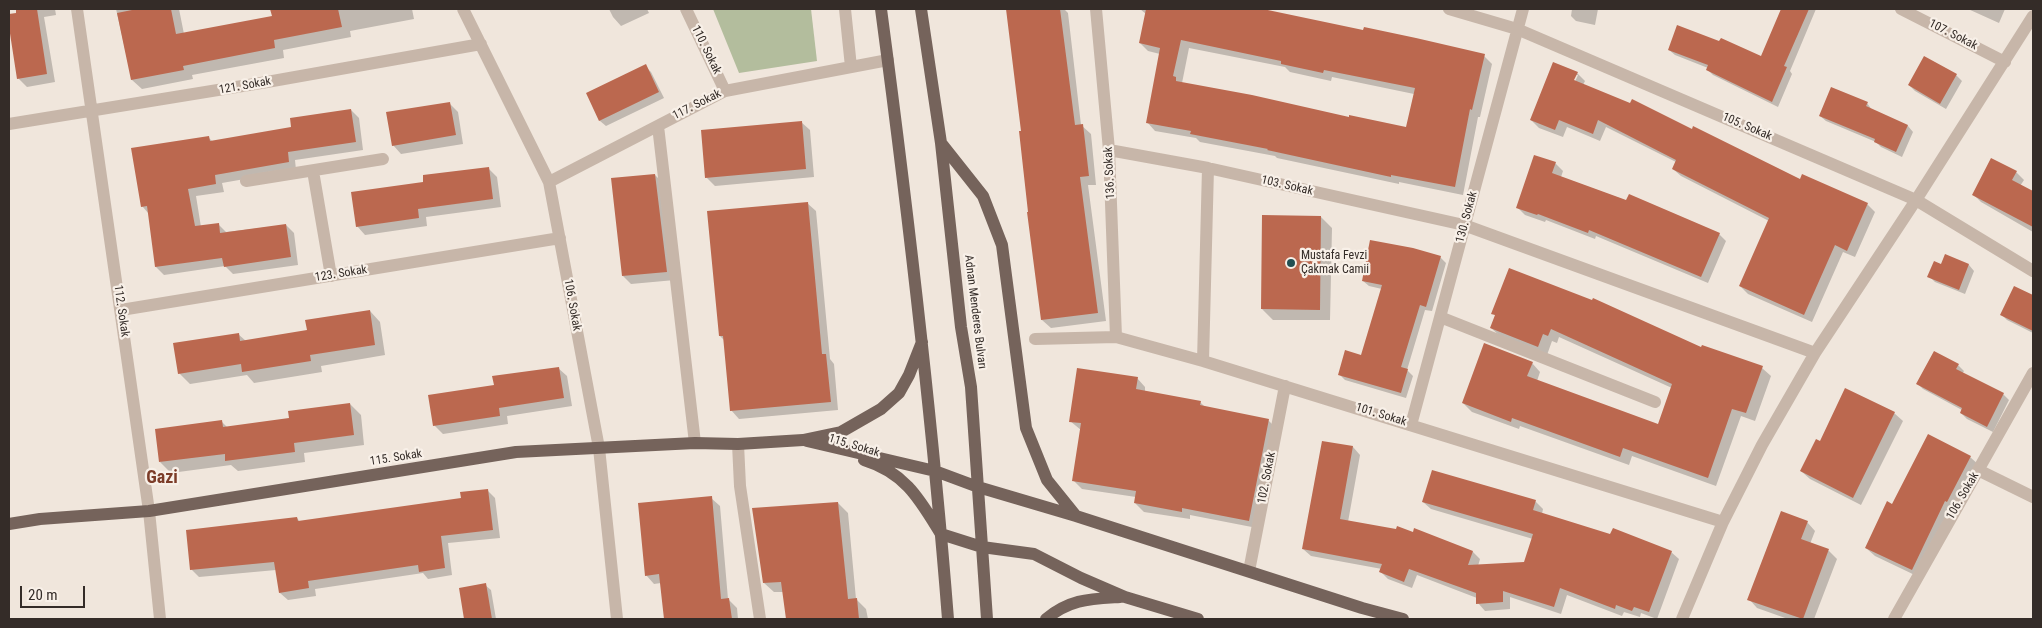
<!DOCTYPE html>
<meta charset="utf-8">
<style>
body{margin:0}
#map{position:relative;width:2042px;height:628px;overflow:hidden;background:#f0e6dc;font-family:"Roboto Condensed",sans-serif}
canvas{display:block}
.frame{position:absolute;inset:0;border:10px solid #342c28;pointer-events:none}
.scale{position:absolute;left:20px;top:586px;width:65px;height:22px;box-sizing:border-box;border:2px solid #342c28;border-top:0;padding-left:6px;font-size:15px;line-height:18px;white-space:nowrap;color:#342c28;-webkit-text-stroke:4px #f8f0e8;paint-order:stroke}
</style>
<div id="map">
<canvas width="2042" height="628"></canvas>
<div class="frame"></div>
<div class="scale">20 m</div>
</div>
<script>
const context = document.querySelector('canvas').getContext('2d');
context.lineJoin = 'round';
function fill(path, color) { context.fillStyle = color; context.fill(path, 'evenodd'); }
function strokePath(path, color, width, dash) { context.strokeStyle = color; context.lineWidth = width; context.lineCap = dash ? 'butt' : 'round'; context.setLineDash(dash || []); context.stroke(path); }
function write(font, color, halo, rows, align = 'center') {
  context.font = font + ' "Roboto Condensed",sans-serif'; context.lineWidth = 4.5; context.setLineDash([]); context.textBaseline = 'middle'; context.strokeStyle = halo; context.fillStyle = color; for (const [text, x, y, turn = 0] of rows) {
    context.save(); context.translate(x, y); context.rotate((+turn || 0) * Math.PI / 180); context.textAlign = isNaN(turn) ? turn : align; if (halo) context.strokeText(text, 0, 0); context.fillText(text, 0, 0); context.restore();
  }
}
fill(new Path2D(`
 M713,9H811L817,61L739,73Z`), '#b3bd9d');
fill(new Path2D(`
 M17,9H55L56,15L44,17L55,82L27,87L18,78L9,19V15L18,14Z
 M116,9H179L184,34L273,17L272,10L277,9H412L414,19L350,31L351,37L283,50L284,58L192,75L193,79L142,89L132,80Z
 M609,9H647L649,13L621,26L613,17Z
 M1007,9H1064L1068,13L1081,125L1091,134L1096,185H1088L1106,321L1051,328L1042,320L1030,213L1023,132Z
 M1140,9H1255L1484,56L1492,64L1480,117H1478L1463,195L1399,182V184L1277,158L1275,156L1200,142L1196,138L1155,131L1147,122L1160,54L1148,51L1140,43L1146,14ZM1189,48L1285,67L1290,72L1331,81L1332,77L1414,94L1407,128L1350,118L1182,83Z
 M1572,9H1598L1595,25L1576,21L1571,16Z
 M1783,9H1816L1790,71L1792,74L1778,107L1713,75L1708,70V68L1675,55L1669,50L1761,58Z
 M1968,9H2005L1999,23Z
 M1925,58L1956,75L1962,81L1946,109L1915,91L1909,85Z
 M645,66L651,72L664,98L606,126L600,121L588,94Z
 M1577,73L1585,81L1583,85L1801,181L1867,204L1875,212L1855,257L1843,252L1812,322L1748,294L1740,286L1769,221L1681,176L1673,169L1676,162L1606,127L1600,141L1567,127L1563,137L1539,128L1531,120ZM1575,75H1578L1573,86L1571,85Z
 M1867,103L1872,110L1908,126L1913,132L1902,157L1881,147L1876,142L1826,121L1820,116Z
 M450,104L458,112L463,144L401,154L393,145Z
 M351,110L359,118L363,150L295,160L296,170L222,183L224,192L196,196L201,227L218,224L226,232L286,225L294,233L298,265L233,274L225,266L164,275L156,267L149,214L142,206L208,137L213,142L292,128Z
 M801,122L810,130L814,177L715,186L706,177Z
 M1555,163L1563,171L1561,177L1719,234L1726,241L1708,283L1596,236L1595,239L1546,220L1545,222L1525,215L1517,207Z
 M488,168L497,177L501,207L426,217L427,226L365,235L357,226L425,183Z
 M2016,172L2024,180L2020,186L2033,192V232L1981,202L1973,194Z
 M655,175L663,183L675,280L631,284L623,276Z
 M807,203L816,211L830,359L834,364L838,410L739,419L731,410L725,341L720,336Z
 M1321,217L1332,228L1330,320H1273L1262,309Z
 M1946,255L1969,265L1974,271L1965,294L1935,282L1929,276L1941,265Z
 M1440,257L1446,263L1432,311L1425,310L1407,370L1413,376L1406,398L1345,380L1339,374L1362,357L1382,289L1369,286L1363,281Z
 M2015,288L2033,297V333L2007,320L2002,315Z
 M370,311L380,322L385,355L321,366L322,372L254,383L247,375L190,384L179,373L238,334L246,341L308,331Z
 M1493,313L1702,349L1762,368L1771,376L1755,421L1741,416L1716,486L1632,456L1629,465L1520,426L1519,429L1472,412L1463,403L1532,363L1540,372L1537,381L1659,426L1672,388L1559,337L1557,343L1552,341L1547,355L1500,336L1491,328L1496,316Z
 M1958,365L1964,371L1962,374L2003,394L2009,400L1993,432L1967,419L1961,413L1962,410L1923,389L1918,384Z
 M558,368L567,376L572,406L507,416L508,424L443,434L434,425L495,386Z
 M1137,378L1145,387V392L1200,402L1206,408L1268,420L1277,429L1257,528L1190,515V519L1144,512L1135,503L1136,497L1082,489L1073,480L1081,430L1070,421Z
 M350,404L361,415L364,445L304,453L305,462L238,471L231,465L171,473L160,462L222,422L228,428L290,419Z
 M1894,413L1903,421L1861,505L1810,479L1801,471Z
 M1323,442L1353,447L1360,455L1348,522L1473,552L1480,559L1478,566L1525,563L1533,539L1431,509L1423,502L1535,501L1543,509L1542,514L1611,536L1671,552L1679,559L1657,619L1641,613L1640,617L1624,612L1622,616L1567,595L1561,614L1510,597V609L1485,611L1478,603L1477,598L1417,575L1412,588L1388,579L1381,572L1382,569L1311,556L1303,549Z
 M1970,457L1979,465L1921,578L1875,556L1866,548L1892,505Z
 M487,490L495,498L500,538L448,543L452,575L428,579L423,573L315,589L316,596L288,600L280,593L276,570L199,577L191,569L297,518L300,522L462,499Z
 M711,498L720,506L728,599L737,608L738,619H665L661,583L654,584L646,575Z
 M838,503L848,513L856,599L866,609L868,619H787L784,592H774L764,583Z
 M1807,522L1815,531L1810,544L1829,551L1837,559L1814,619H1788L1757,608L1749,599Z
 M485,585L491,590L496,619H466L460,589Z`), '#0003');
fill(new Path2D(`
 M16,9H37L47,74L17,79L9,27V14L16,13Z
 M137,9H171L176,34L272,16L270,9H338L342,27L274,40L275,48L183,66L184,70L131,80L117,13Z
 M1006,9H1060L1075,125L1083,124L1089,176L1080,177L1098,313L1041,320L1027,212H1028L1019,131H1021Z
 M1146,9H1263L1363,30L1364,27L1416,38L1485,54L1472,110L1470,109L1455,187L1391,175V177L1267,150L1268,149L1190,134L1191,131L1146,123L1160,48L1139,43ZM1181,40L1281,61V64L1323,73L1324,70L1415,88L1406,127L1349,115V117L1252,95L1176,81V77L1173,76Z
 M1781,9H1809L1784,66L1787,67L1772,102L1706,70L1708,65L1668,50L1677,25L1719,41L1721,38L1761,56Z
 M1924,56L1957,74L1940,104L1908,85Z
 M1553,62L1578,72L1574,80L1630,103L1632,99L1692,129L1693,126L1800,179L1802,174L1868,203L1847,251L1835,245L1804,315L1739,286L1769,218L1672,169L1676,160L1598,120L1593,134L1559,120L1555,130L1530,120Z
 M646,64L659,92L599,121L586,93Z
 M1831,87L1868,102L1866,106L1908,125L1896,152L1874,142L1875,139L1819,116Z
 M450,102L456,135L392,146L386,112Z
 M351,109L356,142L288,152L289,162L215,175L216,184L188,189L195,226L219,223L220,233L286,224L291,257L224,267L222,258L155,267L147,206L141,207L131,148L209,136L210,141L291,127L290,118Z
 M802,121L806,169L705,178L701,130Z
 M1534,155L1556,162L1552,173L1626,200L1629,194L1720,233L1701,277L1589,230L1588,233L1538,214L1537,215L1516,208Z
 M1991,158L2017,171L2012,180L2033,191V227L1972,195Z
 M489,167L493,199L418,209L419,218L356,227L351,192L423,182V175Z
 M655,174L667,272L622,276L611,178Z
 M808,202L822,354H826L831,402L730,411L723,336H719L707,211Z
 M1262,215L1321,216L1320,310L1261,309Z
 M1370,240L1413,248L1441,256L1426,307L1420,305L1401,367L1408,369L1401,393L1338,375L1345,350L1361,355L1382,285L1362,281Z
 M1945,254L1969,264L1959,290L1927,277L1934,261L1941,264Z
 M1509,268L1592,300L1593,298L1701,347L1702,345L1763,366L1746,413L1732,409L1708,478L1623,448L1620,457L1512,418L1511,422L1462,403L1484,343L1533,362L1527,376L1658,424L1672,384L1551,329L1548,336L1543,334L1538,347L1490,328L1495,315L1491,314Z
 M2014,286L2033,295V331L2000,315Z
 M370,310L375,345L310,355L311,361L242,372L241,364L178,374L173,343L239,333L240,341L307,330L305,320Z
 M1934,351L1959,364L1956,369L2004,393L1987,427L1960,413L1962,408L1916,384Z
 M559,367L564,398L499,408L500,416L433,426L428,395L494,385L492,376Z
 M1077,368L1138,377L1136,389L1201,401L1200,405L1269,419L1249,521L1182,508V512L1134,503L1136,491L1072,481L1081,423L1069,422Z
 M1845,388L1895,412L1853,498L1800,471L1816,439L1820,441Z
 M350,403L354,435L294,443L295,452L225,461V454L159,462L155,429L222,420L223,427L289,418L288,411Z
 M1928,434L1971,456L1947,502L1945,501L1912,570L1865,548L1887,501L1892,504Z
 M1322,441L1353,446L1340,519L1396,529L1397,526L1413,532L1414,528L1473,551L1468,565L1524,562L1533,534L1422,502L1432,470L1536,500L1533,510L1610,534L1613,528L1672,551L1649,612L1634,607L1632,611L1616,605L1615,609L1560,588L1554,607L1503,591V602L1476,604V593L1409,569L1404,582L1379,572L1382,564L1302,549Z
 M488,489L493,530L441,536L445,568L419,572L418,565L308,581L309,588L279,593L274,562L190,570L186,530L297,517L298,521L461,498L460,492Z
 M712,496L721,599L729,598L732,619H664L659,574L645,576L638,503Z
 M838,502L848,599L857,598L859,619H786L781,582L763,583L752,508Z
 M1781,511L1808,521L1801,539L1829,549L1803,619L1747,600Z
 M486,583L492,619H464L459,588Z`), '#bb684f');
strokePath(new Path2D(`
 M77,9L149,511L160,619
 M463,9L549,182L599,448L617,619
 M686,9L725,91
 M845,9L851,67
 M1096,9L1109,150L1116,337
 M1449,9L1517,29L1916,200L2033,271
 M1901,9L2005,62
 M9,124L267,82L481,44
 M658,126L695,443
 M1109,150L1208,168L1464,225L1815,353
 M313,171L331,276
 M246,181L383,159
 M549,182L725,91L888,60
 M121,310L560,238
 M1440,317L1655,402
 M1035,339L1116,337L1203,361L1723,522
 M1203,361L1208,168
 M1411,425L1523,9
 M738,444L740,486L760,619
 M1978,470L2033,497
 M1249,571L1285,386
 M1682,619L1723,522L1762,445L1815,353L1916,200L2033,16
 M1894,619L2033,373`), '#c7b6a9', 12);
strokePath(new Path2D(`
 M881,9C908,212 932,415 948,619
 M921,9L941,143L961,327L971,387L987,619
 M941,143L983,196L1002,245L1026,428L1047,480L1076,516
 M807,441L935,471L978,487L1076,516L1362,608L1403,619
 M864,460C906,473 920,500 941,534L982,547L1034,554L1081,578L1125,597L1198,619
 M9,524L40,519L149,511L516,452L695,443L738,444L803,440L841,432L881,409L899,393L909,375L922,342
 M1046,619C1070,599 1090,599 1120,597`), '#75635b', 12);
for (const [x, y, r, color] of [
 [1291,263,5,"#214f52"]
]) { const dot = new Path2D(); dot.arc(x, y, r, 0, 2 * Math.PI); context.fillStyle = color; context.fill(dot); strokePath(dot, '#f8f0e8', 2); }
write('12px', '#342c28', '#f8f0e8', [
 ["107. Sokak",1953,35,27],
 ["110. Sokak",706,50,64],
 ["121. Sokak",245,86,-10],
 ["117. Sokak",697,105,-27],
 ["105. Sokak",1747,127,23],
 ["136. Sokak",1110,173,-93],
 ["103. Sokak",1287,186,13],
 ["130. Sokak",1467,217,-75],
 ["123. Sokak",341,274,-9],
 ["106. Sokak",572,305,80],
 ["112. Sokak",121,311,82],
 ["Adnan Menderes Bulvarı",975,312,83],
 ["101. Sokak",1381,415,17],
 ["115. Sokak",854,446,17],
 ["115. Sokak",396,458,-9],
 ["102. Sokak",1267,478,-79],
 ["106. Sokak",1963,496,-60]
]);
write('12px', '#342c28', '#f8f0e8', [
 ["Mustafa Fevzi",1301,256],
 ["Çakmak Camii",1301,270]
], 'left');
write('bold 18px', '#7c3c28', '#f8f0e8', [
 ["Gazi",162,478]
]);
</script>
